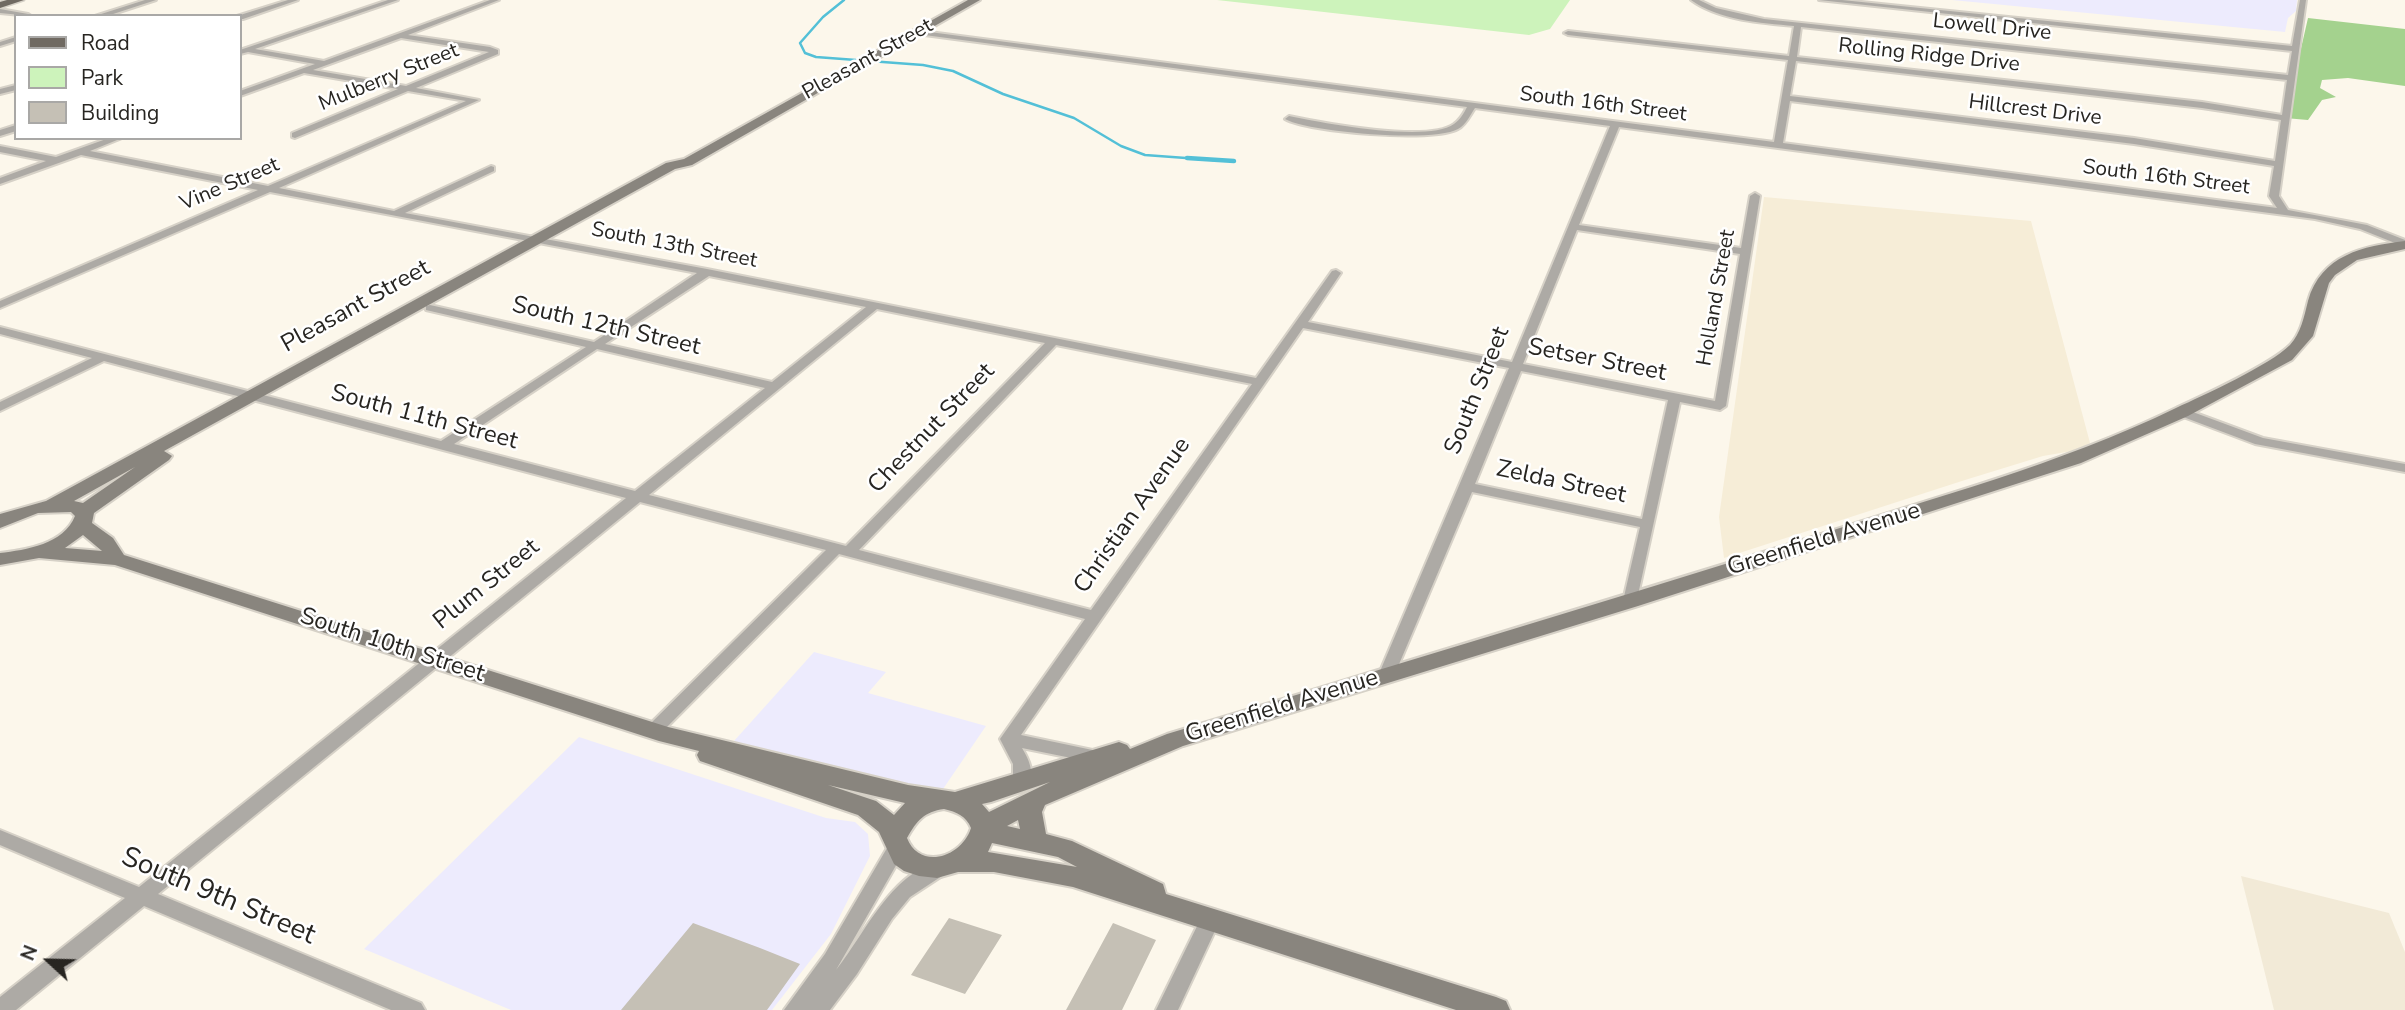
<!DOCTYPE html>
<style>
body{margin:0}
#map{position:relative;width:2405px;height:1010px;overflow:hidden;background:#fcf7eb;font-family:"Nunito Sans",sans-serif}
canvas{display:block}
.legend{position:absolute;left:14px;top:14px;width:228px;height:126px;box-sizing:border-box;background:#fff;border:2px solid #a9a8a6;margin:0;padding:9px 12px;list-style:none;font-size:21px;color:#272521}
.legend li{display:flex;align-items:center;gap:14px;height:35px}
.legend b{width:35px;border:2px solid #a9a8a6}
.north{position:absolute;left:14px;top:926px;width:70px;height:70px;-webkit-text-stroke:5px #fff;paint-order:stroke;rotate:292deg;font-size:19px;font-weight:700;line-height:28px;text-align:center;color:#272521}
.north::after{content:'';display:block;margin:auto;width:24px;height:32px;background:#272521;clip-path:polygon(50% 0,100% 100%,50% 72%,0 100%)}
</style>
<div id="map">
<canvas width="2405" height="1010"></canvas>
<ul class="legend">
<li><b style="height:9px;background:#706a62"></b>Road</li>
<li><b style="height:19px;background:#cdf3bb"></b>Park</li>
<li><b style="height:19px;background:#c5c0b5"></b>Building</li>
</ul>
<div class="north">N</div>
</div>
<script>
const context = document.querySelector('canvas').getContext('2d');
context.lineJoin = 'round';
function fill(path, color) { context.fillStyle = color; context.fill(path, 'evenodd'); }
function strokePath(path, color, width, dash) { context.strokeStyle = color; context.lineWidth = width; context.lineCap = dash ? 'butt' : 'round'; context.setLineDash(dash || []); context.stroke(path); }
function write(font, color, halo, rows, align = 'center') {
  context.font = font + ' "Nunito Sans",sans-serif'; context.lineWidth = 5; context.setLineDash([]); context.textBaseline = 'middle'; context.strokeStyle = halo; context.fillStyle = color; for (const [text, x, y, turn = 0] of rows) {
    context.save(); context.translate(x, y); context.rotate((+turn || 0) * Math.PI / 180); context.textAlign = isNaN(turn) ? turn : align; if (halo) context.strokeText(text, 0, 0); context.fillText(text, 0, 0); context.restore();
  }
}
fill(new Path2D(`
 M1952,0H2297L2296,11L2288,18L2285,32Z
 M814,652L886,672L868,693L986,726L943,789L888,783L794,761L734,741Z
 M579,737L826,818L855,822L868,834L870,856L831,934L772,1010H511L364,949Z`), '#edebfd');
fill(new Path2D(`
 M2241,876L2389,913L2405,952V1010H2274Z`), '#f2ead7');
fill(new Path2D(`
 M1764,197L2031,221L2090,443L2078,450L2043,456L1965,480L1724,558L1719,517Z`), '#f6edd7');
fill(new Path2D(`
 M1217,0H1570L1550,29L1529,35Z`), '#cdf3bb');
fill(new Path2D(`
 M2308,18L2405,29V86L2348,78L2322,80L2320,88L2336,97L2322,100L2308,120L2285,118Z`), '#a4d28e');
strokePath(new Path2D(`
 M844,0L823,17L800,43L805,53L816,57L923,65L953,71L1003,94L1074,118L1121,146L1145,155L1213,160`), '#53c0d7', 2.5);
strokePath(new Path2D(`
 M1187,158L1234,161`), '#53c0d7', 4.5);
fill(new Path2D(`
 M949,918L1002,935L965,994L911,975Z
 M693,923L760,948L800,964L767,1010H621Z
 M1113,923L1156,940L1122,1010H1066Z`), '#c5c0b5');
const street = new Path2D(`
 M145,0H156L107,16H95Z
 M288,0H298L243,19H240V16H237Z
 M388,0H398L255,49L324,61L490,0H499L408,35L490,47L498,50V54L416,88L479,100L279,188L394,211L491,166L494,167V171L405,213L707,269L1256,378L1332,271L1336,270L1341,273L1308,322L1512,362L1610,126L1475,108C1470,115 1466,125 1458,129C1434,143 1307,132 1285,119L1289,116C1322,123 1428,143 1454,124C1460,120 1464,113 1467,107L917,34H914V30L1774,142L1788,60L1568,35L1564,33L1568,31L1789,56L1794,26C1761,23 1718,20 1691,0H1699L1716,8L1764,19L2288,75L2292,51L1819,0H1842L2292,46L2300,0H2306L2279,196L2288,210L2367,225L2405,240V247L2360,229L2315,219L1619,127L1579,225L1741,248L1750,196L1755,193L1760,196L1726,406L1720,410L1680,402L1636,604H1626L1623,601L1640,527L1472,492L1394,676L1392,680H1380L1378,676L1509,368L1303,328L1021,735L1102,752L1105,757L1102,762L1096,763L1022,748C1029,760 1035,772 1028,786L1022,788L1016,786L1013,781V764L1000,739L1085,619L839,554L659,735L653,737L647,735L644,731L647,727L826,550L640,502L158,894L421,1003L425,1010H391L144,906L16,1010H0V997L125,898L0,845V830L139,887L626,498L104,361L0,411V402L92,358L0,334V327L441,441L586,347L426,310V306L430,305L594,342L697,273L270,192L0,308V301L258,190L81,155L0,184V178L46,161L0,152V146L56,157L109,138H122L90,151L268,186L466,101L408,91L295,138L292,137V133L398,89L304,73L240,96V91L315,64L248,52L240,54V50ZM1801,27L2287,80L2282,115L2202,102L1797,57ZM401,38L489,52L406,86L313,70ZM1796,61L2202,108L2281,120L2275,161L2134,138L1790,96ZM1790,101L2134,144L2274,166L2269,196L2277,208L1783,143ZM1577,230L1740,254L1715,401L1523,364ZM709,276L866,307L772,382L605,344ZM877,309L1045,343L846,546L649,495ZM1056,345L1252,384L1091,610L859,550ZM597,349L765,388L635,491L454,444ZM1521,371L1668,400L1642,519L1475,484Z
 M0,9L28,14L31,16L0,13Z
 M16,37V41L0,46V42Z
 M16,85V90L0,94V89Z
 M16,125V131L0,136V130Z
 M2182,408L2263,438L2405,464V472L2255,444L2178,415L2176,412Z
 M897,841L904,843L906,848L836,970C868,929 888,877 941,859L948,862L951,867L948,872L910,897L892,919L857,974L830,1010H784L825,954L890,843Z
 M1211,910L1218,912L1221,918L1178,1010H1156L1204,912Z`);
const secondary = new Path2D(`
 M968,0H980L692,165L675,169L164,451L172,456L169,460L94,513L92,523L113,538L124,555L668,727L908,785L955,792L1119,742L1127,745L1130,749L1167,734C1381,669 1595,605 1809,538C1932,498 2059,465 2176,408C2204,395 2270,365 2290,345C2301,333 2304,317 2308,301C2321,255 2363,246 2405,241V249L2357,260L2335,275L2329,283L2313,336L2292,360L2188,416L2081,463L1638,606L1183,746L1045,805L1042,812L1046,834L1072,841L1163,884L1166,894L1496,997L1506,1001L1510,1010H1456L1073,887L994,872H958L937,878L919,876L904,871L894,864L879,832L858,815L700,761L697,755L699,751L659,741L115,565L39,558L0,565V553C26,550 64,544 75,516L71,512L38,513L0,528V514L46,501L666,163L684,159ZM135,467L83,503L74,501ZM83,535L102,551L65,548ZM1050,782L989,812L982,804L991,802ZM828,785L905,803L894,815L876,801ZM944,809C957,812 966,816 971,828C962,857 920,871 907,838C917,820 924,812 944,809ZM1018,820L1020,829L1007,826ZM992,843L1058,857L1077,867L988,852Z`);
const primary = new Path2D(`
 M7,0H24L0,8V2Z`);
strokePath(street, '#d6d1c7', 4);
strokePath(secondary, '#d6d1c7', 4);
strokePath(primary, '#d6d1c7', 3);
fill(street, '#adaaa5');
fill(secondary, '#89857e');
fill(primary, '#706a62');
write('21px', '#272521', '#fff', [
 ["Lowell Drive",1992,28,6],
 ["Rolling Ridge Drive",1929,56,6],
 ["Pleasant Street",868,60,-29],
 ["Mulberry Street",389,78,-22],
 ["South 16th Street",1603,105,7],
 ["Hillcrest Drive",2035,111,7],
 ["South 16th Street",2166,178,7],
 ["Vine Street",230,185,-23],
 ["South 13th Street",674,246,11],
 ["Holland Street",1717,298,-80]
]);
write('24px', '#272521', '#fff', [
 ["Pleasant Street",356,307,-29],
 ["South 12th Street",606,327,13],
 ["Setser Street",1597,361,11],
 ["South Street",1478,391,-68],
 ["South 11th Street",424,418,15],
 ["Chestnut Street",932,429,-46],
 ["Zelda Street",1561,483,12],
 ["Christian Avenue",1133,516,-55],
 ["Greenfield Avenue",1824,540,-17],
 ["Plum Street",487,585,-39],
 ["South 10th Street",392,646,18],
 ["Greenfield Avenue",1282,707,-17]
]);
write('28px', '#272521', '#fff', [
 ["South 9th Street",218,897,23]
]);
</script>
